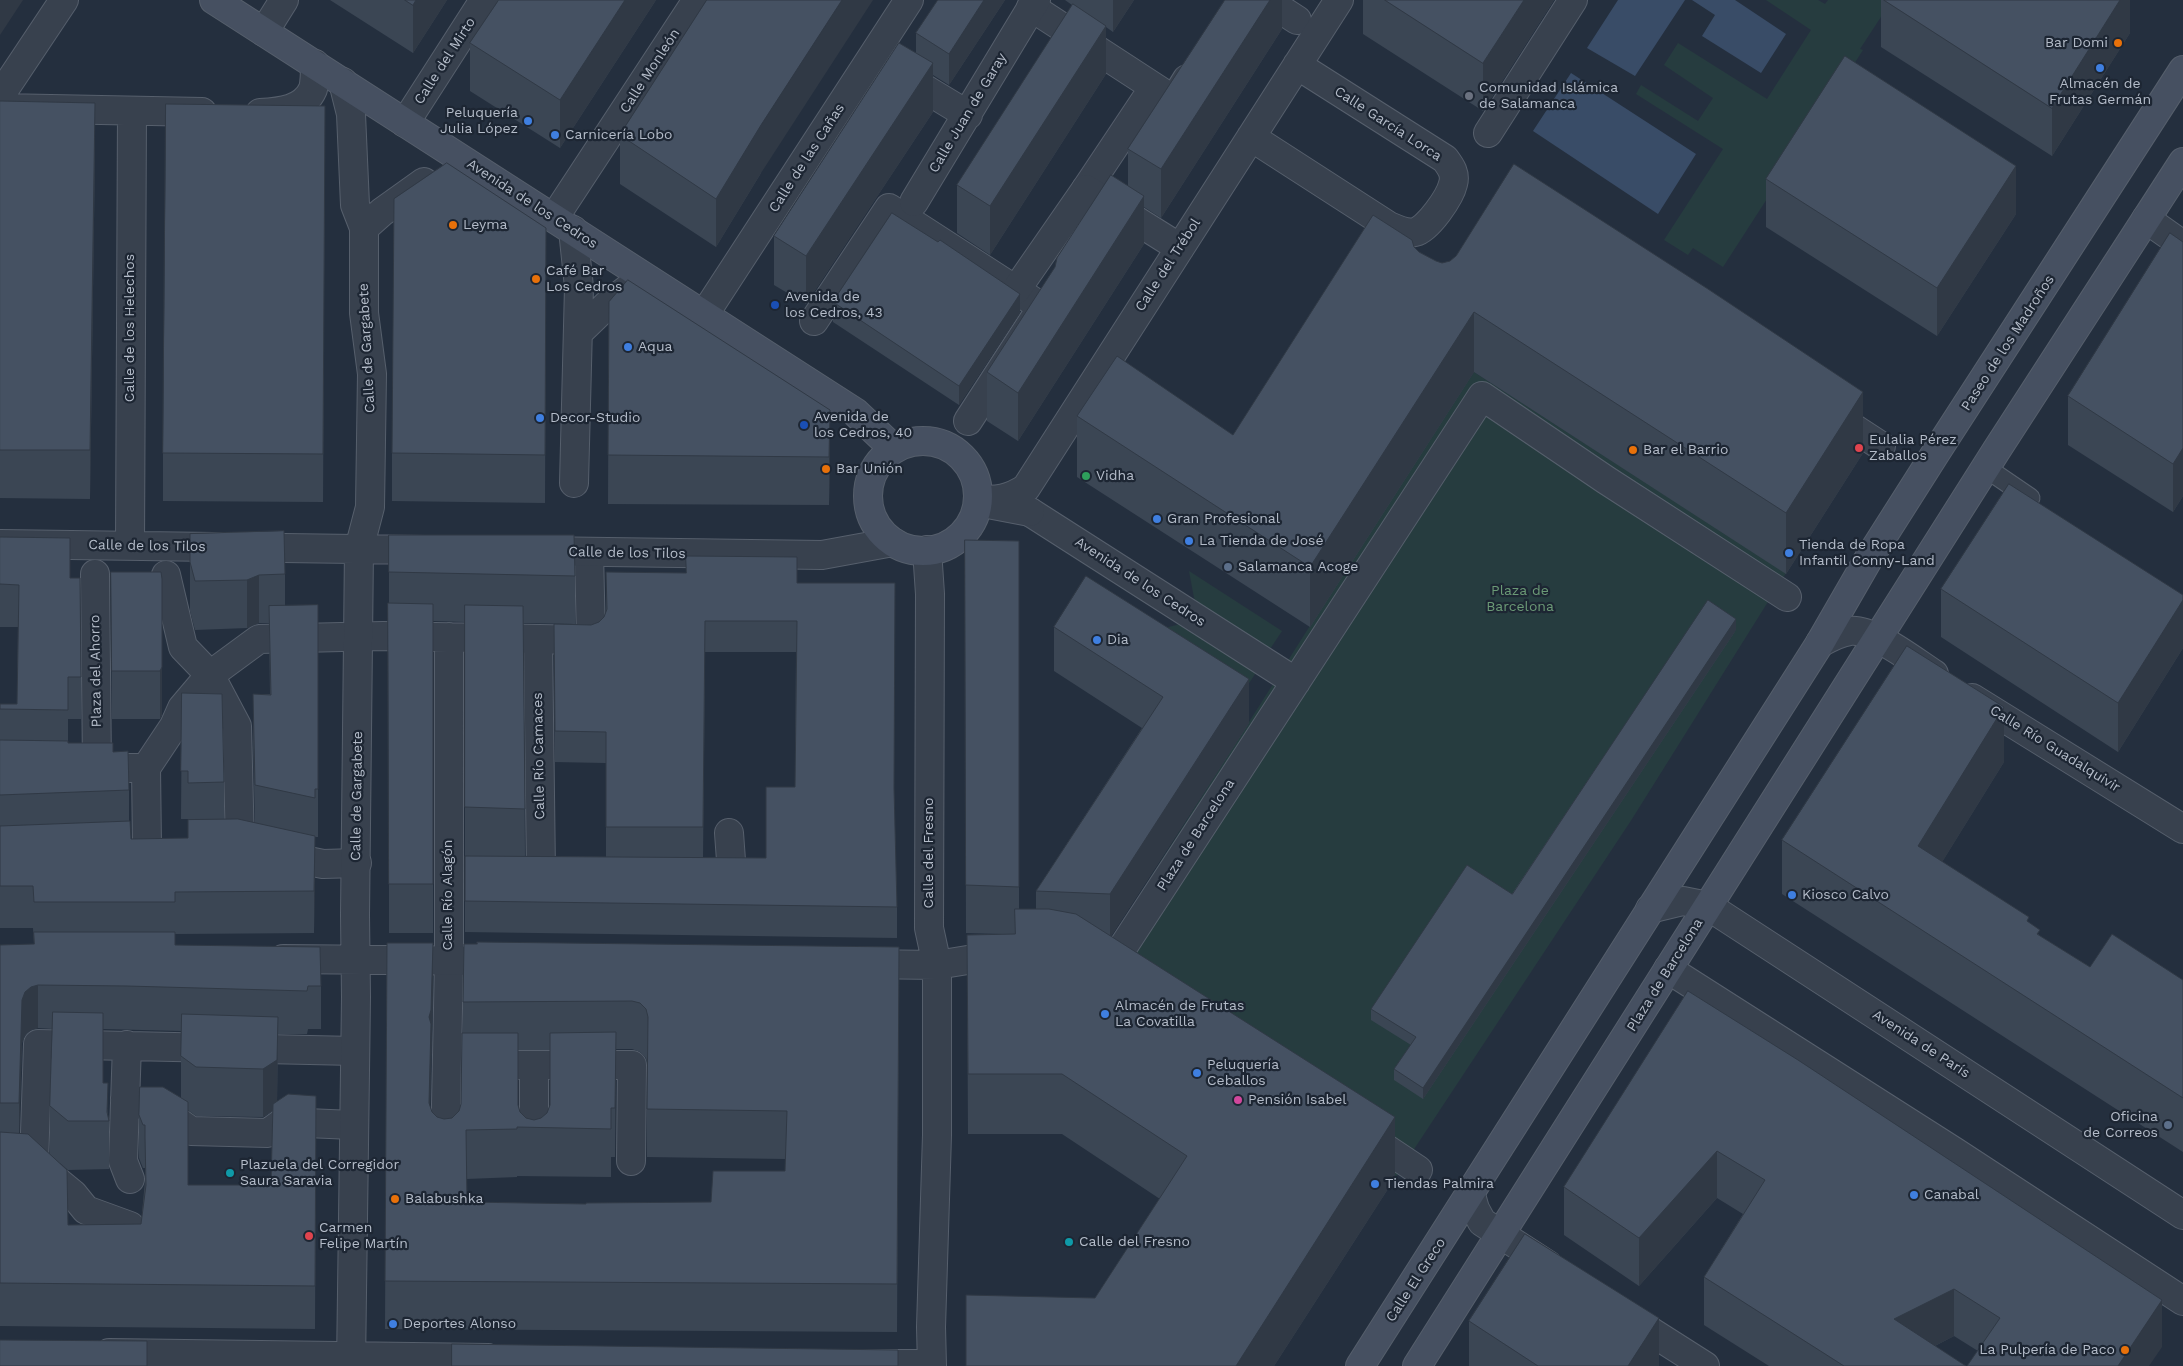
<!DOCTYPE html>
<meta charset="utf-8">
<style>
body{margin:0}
canvas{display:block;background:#242f3e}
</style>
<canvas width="2183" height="1366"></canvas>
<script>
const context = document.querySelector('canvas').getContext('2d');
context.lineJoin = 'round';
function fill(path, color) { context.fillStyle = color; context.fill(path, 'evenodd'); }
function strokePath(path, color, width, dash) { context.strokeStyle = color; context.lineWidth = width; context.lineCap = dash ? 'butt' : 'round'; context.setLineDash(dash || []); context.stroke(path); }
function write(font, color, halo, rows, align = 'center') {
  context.font = font + ' "Work Sans",sans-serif'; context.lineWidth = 4.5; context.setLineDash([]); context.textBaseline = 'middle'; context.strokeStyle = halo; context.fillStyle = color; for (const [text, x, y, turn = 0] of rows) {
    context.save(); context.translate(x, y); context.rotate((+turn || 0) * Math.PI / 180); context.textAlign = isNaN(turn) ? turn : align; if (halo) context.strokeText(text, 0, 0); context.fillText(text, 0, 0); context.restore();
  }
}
fill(new Path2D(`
 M1766,0H1818L1825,4L1828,0H1892L1860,49L1863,50L1723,267L1693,248L1688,255L1664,240L1723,149L1636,94L1641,85L1698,121L1713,98L1664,65L1678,43L1767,99L1811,30Z
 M1474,372L1786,573L1632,819L1395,1178L1380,1169L1112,938L1365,539Z
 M1189,571L1282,631L1270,649L1195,603Z
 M1181,624L1257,671L1244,691L1147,632Z`), '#263c3f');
fill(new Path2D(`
 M1618,0H1685L1635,76L1587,48Z
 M1692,0H1735L1786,34L1761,73L1702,36L1715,15Z
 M1571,73L1696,154L1658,214L1533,131Z`), '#394c67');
const service = new Path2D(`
 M1986,468L2030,498`);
const pedestrian = new Path2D(`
 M1266,0L1297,20
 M1031,7L1154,87
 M1488,133L1573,0
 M1086,189L1154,87L1174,100L1187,79
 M814,321L889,208L1042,307L968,421
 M1832,414L1881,446
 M1030,512L1296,682
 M95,574L97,768
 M166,575L183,647L210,675L237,726L240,846
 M538,639L541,873
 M129,768H146L147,847
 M146,768L174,726L182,708L210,675L259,639L383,636L591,640L589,552
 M279,855L323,864L357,863
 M710,874H732L729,833
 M1668,969L1955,1152L2183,1301
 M1113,973L1108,970L1482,396L1606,480L1787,597
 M127,1045L123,1161L130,1179
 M482,1065H632L631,1161
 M125,1098L170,1116L191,1131L268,1133L283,1122L353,1125
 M1364,1134L1418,1170
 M445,1152L449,960V637
 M534,1153V1065
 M130,1226L86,1210L73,1194L34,1162L38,1044L355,1051`);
const minor = new Path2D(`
 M264,32L284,0
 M902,75L968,115
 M343,82L351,114L355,205L364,228V313L372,374L370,507L359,549L355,915L356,997L351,1366
 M0,96L64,0
 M0,108L202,112
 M260,113C280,112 304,110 313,89C315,82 315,72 315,64
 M405,123L484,0
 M1251,137L1389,226C1396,229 1407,234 1415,232C1428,229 1450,197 1453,184C1456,174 1451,167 1445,159L1297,65
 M914,202L1036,0
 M554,218L697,0
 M2146,219L2183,245
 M364,228L382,212L424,182
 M573,230L579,287L574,483
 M1016,290L1086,189L1180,248
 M704,315L909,0
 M578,333L607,305L639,280
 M978,499C997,501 1009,499 1026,488L1339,0
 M988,504L1030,512
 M0,544L426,550
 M130,546L132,111
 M927,550L930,594L929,928L937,965V1135L931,1327L932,1366
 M536,551L822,555L893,542
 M1820,643C1829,638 1840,632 1850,631C1872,628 1915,662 1934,674
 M1972,698L2183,829
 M1650,909L1683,901L1708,906L2183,1215
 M283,959L500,961
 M861,964L937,965L1004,954
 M1471,1195L1475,1209L1482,1222L1548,1265
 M1628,1317L1705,1366
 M109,1353L488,1358
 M861,1364H932`);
const secondary = new Path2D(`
 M214,0L855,412L894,449
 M868 496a55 55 0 1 1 110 0a55 55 0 1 1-110 0Z
 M1360,1366L1820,643L1869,558L1935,454L2183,70
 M1417,1366L1996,451L2183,162`);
strokePath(service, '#565f6c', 21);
strokePath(pedestrian, '#565f6c', 30);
strokePath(minor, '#565f6c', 30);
strokePath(secondary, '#565f6c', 30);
strokePath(service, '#38414e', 19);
strokePath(pedestrian, '#38414e', 28);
strokePath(minor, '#38414e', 28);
strokePath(secondary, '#465061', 28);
fill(new Path2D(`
 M330,0H447L413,53Z
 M656,0L560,148L470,91V43Z
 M938,0H1005L949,85L933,75V112L806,304L774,285V236L916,53V33Z
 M1065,0H1134L1113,32L1106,27V74L990,255L957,233V185L1072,5Z
 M1282,0V29L1161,218L1144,207V244L1018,441L987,421V372L1128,186V149Z
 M1363,0H1554L1483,111L1363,34Z
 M1881,0H2130V33L2052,156L1881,47Z
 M0,101L95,152L90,499L0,498Z
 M325,106L323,502L163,501V453Z
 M620,135L761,173L716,247L620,184Z
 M1766,179L2016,214L1937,336L1766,227Z
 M546,228L545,503L392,501V453Z
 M2183,242V496L2173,512L2068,445V396Z
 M1414,247L1419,252L1436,261L1863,453L1786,574L1474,372L1310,627L1077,477V416L1233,435Z
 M609,302L830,458L829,505L608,504Z
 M833,302L1020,313L959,405L833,322Z
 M190,534L285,574V606L318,605V837H315V846L314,933L175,934V945L321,986V1029H308L307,1034H278L277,1101L316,1096L315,1329L0,1326V945L34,944L33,928H0V704H17L18,627H0V537L70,578L81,677V719H68V743L113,752L129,790V821L131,839L188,838V819H181L182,693L224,782V819L255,823L253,743V694H270L269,623H259L247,628L195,630L190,611ZM38,1028L53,1029L50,1106V1154L19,1133L22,1043L25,1035L31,1030ZM103,1029L181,1031V1098L139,1115V1158L143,1168H145V1181L141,1224L68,1225L60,1163L68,1170L109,1169V1121L103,1083ZM188,1110L196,1116L263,1117L273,1111L271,1185H188Z
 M389,535L575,576V624L523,623L525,856L606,857V763L555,762L554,624L591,625L599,622L604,617L606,611V572L797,583L894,794L897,907V938L465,932V622L433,621V933H389ZM705,652H796L795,787L766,858H703Z
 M965,540L1019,541V909H1036V891L1142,728L1054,671V627L1249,723L1111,936L1395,1178L1274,1366H966L1095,1298L1160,1199L1062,1134H968L967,935L1002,934L966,933Z
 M111,572H161L162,715L160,719H112Z
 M1941,589L2183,595V648L2118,752L1941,637Z
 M1736,630L1423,1099L1394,1080V1069L1411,1045L1371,1020V1009L1512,894Z
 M2004,762L1942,862L2029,923L2040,936L2090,967L2183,980V1152L1782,894V840Z
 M387,943L433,992L430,1107L432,1112L437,1117L444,1119L452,1118L459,1111L461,1104L463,1033V1002L899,947L897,1332L385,1329ZM616,1049H632L640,1052L646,1058L647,1063V1157L786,1159L785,1171L711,1202L586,1204L467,1202L466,1179L517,1177V1176L611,1177V1157H615ZM518,1050H550V1105L547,1113L541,1118L534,1120L526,1118L520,1112L518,1105Z
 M1688,991L2162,1347L1978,1351L1954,1336L1935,1346L1966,1366H1769L1704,1325V1277L1743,1214L1717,1198L1639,1286L1564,1235V1187Z
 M1469,1321L1659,1366H1469Z`), '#3b4654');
fill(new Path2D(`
 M0,0H23L0,35Z
 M416,0H447L413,53V5Z
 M625,0H656L560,148V100Z
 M842,0H873L761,173L716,247V199L761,125Z
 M984,0H1005L949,85V54Z
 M1113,0H1134L1113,32Z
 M1270,0H1282V29L1161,218V169Z
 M1524,0H1554L1483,111V63Z
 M2120,0H2130V33L2052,156V108Z
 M1106,26V74L990,255V206Z
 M933,63V112L806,304V256Z
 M95,103V152L90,499V450Z
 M2016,166V214L1937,336V288Z
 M1144,196V244L1018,441V393Z
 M1020,294V313L959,405V386Z
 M1474,312V372L1310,627V567Z
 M1863,392V453L1786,574V513Z
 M830,410V458L829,505V457Z
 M2183,448V496L2173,512V464Z
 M259,575V623L247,628V580Z
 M2183,600V648L2118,752V703Z
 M1736,619V630L1423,1099V1088Z
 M162,628V715L160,719V671Z
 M1249,679V723L1110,938V894Z
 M2004,707V762L1918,901V846Z
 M315,836V878L314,933V891Z
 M433,943V992L429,1152V1017Z
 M38,985V1028L31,1030L25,1035L22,1043L19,1146V1103L22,1000L25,992L31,987Z
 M278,1017L277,1108L263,1117V1069Z
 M616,1032V1081L615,1157V1108Z
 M1395,1117V1178L1274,1366H1236Z
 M1717,1151V1198L1639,1286V1238Z
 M1954,1289V1336L1895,1366L1894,1319Z
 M2162,1300V1347L2149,1366H2118Z
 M1659,1318V1366H1628Z`), '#303945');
const building = new Path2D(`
 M405,0H416L413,5Z
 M499,0H625L560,100L470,43Z
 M707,0H842L761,125L716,199L620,135Z
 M938,0H984L949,54L916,33Z
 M1225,0H1270L1161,169L1128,149Z
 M1385,0H1524L1483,63Z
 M1884,0H2120L2052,108Z
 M1073,4L1106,26L990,206L957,185Z
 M899,43L933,63L806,256L774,236Z
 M1845,56L2016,166L1937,288L1766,179Z
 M0,101L95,103L90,450H0Z
 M166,104L325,106L323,454L163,453Z
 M447,163L546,228L545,455L392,453L394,199Z
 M1514,164L1708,289L1863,392L1786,513L1474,312L1310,567L1077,416L1117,356L1233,435L1373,215L1412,240L1414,247L1419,252L1436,261L1442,263L1450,261L1456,256Z
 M1111,175L1144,196L1018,393L987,372L1055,267L1057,258Z
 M892,213L938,242L940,240L1020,294L959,386L833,302Z
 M2170,233L2183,242V448L2173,464L2068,396Z
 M628,280L830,410L829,457L608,455L609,302Z
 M2009,484L2183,595V600L2118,703L1941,589Z
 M284,531L285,574L259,575L247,580L195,581L190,562V534Z
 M389,535H574L575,576L389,572Z
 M0,537L70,538V578H80L81,677H68V710L0,709V704H17L19,585L0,584Z
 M965,540L1019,541V887L966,885Z
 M686,556L797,557V583H895L894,788L897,907L465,901V856L766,858V787H795L797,621H705L703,827H606V732L555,731L554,624L591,625L599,622L604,617L607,609L606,572L686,573Z
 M111,572H161L162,579V667L160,671H112Z
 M1086,576L1249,679L1110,894L1036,891L1163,697L1054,627Z
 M1708,600L1736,619L1423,1088L1394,1069L1416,1037L1371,1009L1467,865L1512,894Z
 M388,603L433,604V884H389Z
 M318,605V789H315V798L255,785L253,694L271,695L269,606Z
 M465,605L523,606L525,809L465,807Z
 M1907,646L2004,707L1918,846L2029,917L2027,921L2040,930L2037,934L2090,967L2112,934L2183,980V1098L1782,840Z
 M182,693L222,694L224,782L188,783V771H181Z
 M0,740L68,741V743H113V752L128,751L129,790L0,795Z
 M238,819L315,836L314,891L175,892V902H34L33,886H0V826L130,821L131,839L188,838V820Z
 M1015,909H1049L1076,914L1395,1117L1236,1366H966V1295L1095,1298L1187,1156L1062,1074H968L967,935L1015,934Z
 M34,932H175V945L320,947L321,986H308L307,991L127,986L38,985L31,987L25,992L22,1000L19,1103H0V945L34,944Z
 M477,942L899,947L897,1284L385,1281L387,943H433L431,1010L429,1017L431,1024L429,1103L432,1112L437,1117L444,1119L452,1118L459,1111L461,1104L462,1033H518V1105L520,1112L526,1118L534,1120L541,1118L547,1113L550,1105V1033L616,1032L615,1108H611V1129L517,1127V1129L466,1130L467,1202L586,1204V1203L711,1202L713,1171H785L787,1111L647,1109L648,1017L646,1009L640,1003L632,1001L463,1002L464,944H477Z
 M1688,991L1798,1060L2162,1300L2118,1366H1967L2000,1318L1954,1289L1894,1319L1966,1366H1844L1704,1277L1765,1180L1717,1151L1639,1238L1564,1187Z
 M53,1012L103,1013V1083H108L107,1112L109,1121H68L50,1106Z
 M182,1014L278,1017L277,1060L263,1069L196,1067L181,1056Z
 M140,1087H163L188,1102V1185H271L273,1104L288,1094L316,1096L315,1286L0,1283V1132L28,1134L67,1170L68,1225L141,1224L146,1185L145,1138V1125H143L139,1115Z
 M1525,1234L1659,1318L1628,1366H1538L1469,1321Z
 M0,1340L147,1341V1366H0Z
 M452,1344L898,1350V1366H452Z`);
fill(building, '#455162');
strokePath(building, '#303945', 1);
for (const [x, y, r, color] of [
 [2118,43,5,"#e8710a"],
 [2100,68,5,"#3f7fe0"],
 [1469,96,5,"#6b7280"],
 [528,121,5,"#3f7fe0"],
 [555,135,5,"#3f7fe0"],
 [453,225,5,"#e8710a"],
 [536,279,5,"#e8710a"],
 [775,305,5,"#1a4fb4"],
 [628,347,5,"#3f7fe0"],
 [540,418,5,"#3f7fe0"],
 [804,425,5,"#1a4fb4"],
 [1859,448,5,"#e0444e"],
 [1633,450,5,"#e8710a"],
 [826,469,5,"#e8710a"],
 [1086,476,5,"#2e9e5b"],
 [1157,519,5,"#3f7fe0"],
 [1189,541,5,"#3f7fe0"],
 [1789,553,5,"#3f7fe0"],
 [1228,567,5,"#5c6f8a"],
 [1097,640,5,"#3f7fe0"],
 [1792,895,5,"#3f7fe0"],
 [1105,1014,5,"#3f7fe0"],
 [1197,1073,5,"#3f7fe0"],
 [1238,1100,5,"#d1479c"],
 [2168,1125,5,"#5c6f8a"],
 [230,1173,5,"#0f9aa8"],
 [1375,1184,5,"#3f7fe0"],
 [1914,1195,5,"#3f7fe0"],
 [395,1199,5,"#e8710a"],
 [309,1236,5,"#e0444e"],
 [1069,1242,5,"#0f9aa8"],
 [393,1324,5,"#3f7fe0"],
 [2125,1350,5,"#e8710a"]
]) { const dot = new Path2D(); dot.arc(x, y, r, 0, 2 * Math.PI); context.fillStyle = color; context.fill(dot); strokePath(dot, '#1d2633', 2); }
write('14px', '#b4bcc9', '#1d2633', [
 ["Bar Domi",2108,43,"right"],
 ["Almacén de",2100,84,"center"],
 ["Frutas Germán",2100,100,"center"],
 ["Comunidad Islámica",1479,88],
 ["de Salamanca",1479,104],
 ["Peluquería",518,113,"right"],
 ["Julia López",518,129,"right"],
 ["Carnicería Lobo",565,135],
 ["Leyma",463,225],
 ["Café Bar",546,271],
 ["Los Cedros",546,287],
 ["Avenida de",785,297],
 ["los Cedros, 43",785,313],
 ["Aqua",638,347],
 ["Avenida de",814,417],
 ["los Cedros, 40",814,433],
 ["Decor-Studio",550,418],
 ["Eulalia Pérez",1869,440],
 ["Zaballos",1869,456],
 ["Bar el Barrio",1643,450],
 ["Bar Unión",836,469],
 ["Vidha",1096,476],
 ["Gran Profesional",1167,519],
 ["La Tienda de José",1199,541],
 ["Tienda de Ropa",1799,545],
 ["Infantil Conny-Land",1799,561],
 ["Salamanca Acoge",1238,567],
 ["Dia",1107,640],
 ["Kiosco Calvo",1802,895],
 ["Almacén de Frutas",1115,1006],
 ["La Covatilla",1115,1022],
 ["Peluquería",1207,1065],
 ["Ceballos",1207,1081],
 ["Pensión Isabel",1248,1100],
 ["Oficina",2158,1117,"right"],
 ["de Correos",2158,1133,"right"],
 ["Plazuela del Corregidor",240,1165],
 ["Saura Saravia",240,1181],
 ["Tiendas Palmira",1385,1184],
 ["Canabal",1924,1195],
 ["Balabushka",405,1199],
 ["Carmen",319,1228],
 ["Felipe Martín",319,1244],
 ["Calle del Fresno",1079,1242],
 ["Deportes Alonso",403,1324],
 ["La Pulpería de Paco",2115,1350,"right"]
], 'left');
write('14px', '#b4bcc9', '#1d2633', [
 ["Calle del Mirto",445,61,-57],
 ["Calle Monleón",650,71,-57],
 ["Calle Juan de Garay",968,113,-59],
 ["Calle García Lorca",1388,124,33],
 ["Calle de las Cañas",807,158,-57],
 ["Avenida de los Cedros",532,204,33],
 ["Calle del Trébol",1168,265,-57],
 ["Calle de los Helechos",130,328,-90],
 ["Paseo de los Madroños",2008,343,-57],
 ["Calle de Gargabete",367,348,-93],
 ["Calle de los Tilos",147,546,1],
 ["Calle de los Tilos",627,553,1],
 ["Avenida de los Cedros",1140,582,33],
 ["Plaza del Ahorro",96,671,-91],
 ["Calle Río Guadalquivir",2055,749,32],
 ["Calle Río Camaces",539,756,-91],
 ["Calle de Gargabete",357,796,-89],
 ["Plaza de Barcelona",1196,835,-57],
 ["Calle del Fresno",929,853,-90],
 ["Calle Río Alagón",448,895,-90],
 ["Plaza de Barcelona",1665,975,-58],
 ["Avenida de París",1921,1044,33],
 ["Calle El Greco",1416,1280,-57]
]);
write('14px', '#6b9a76', '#1d2633', [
 ["Plaza de",1520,591],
 ["Barcelona",1520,607]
]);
</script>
